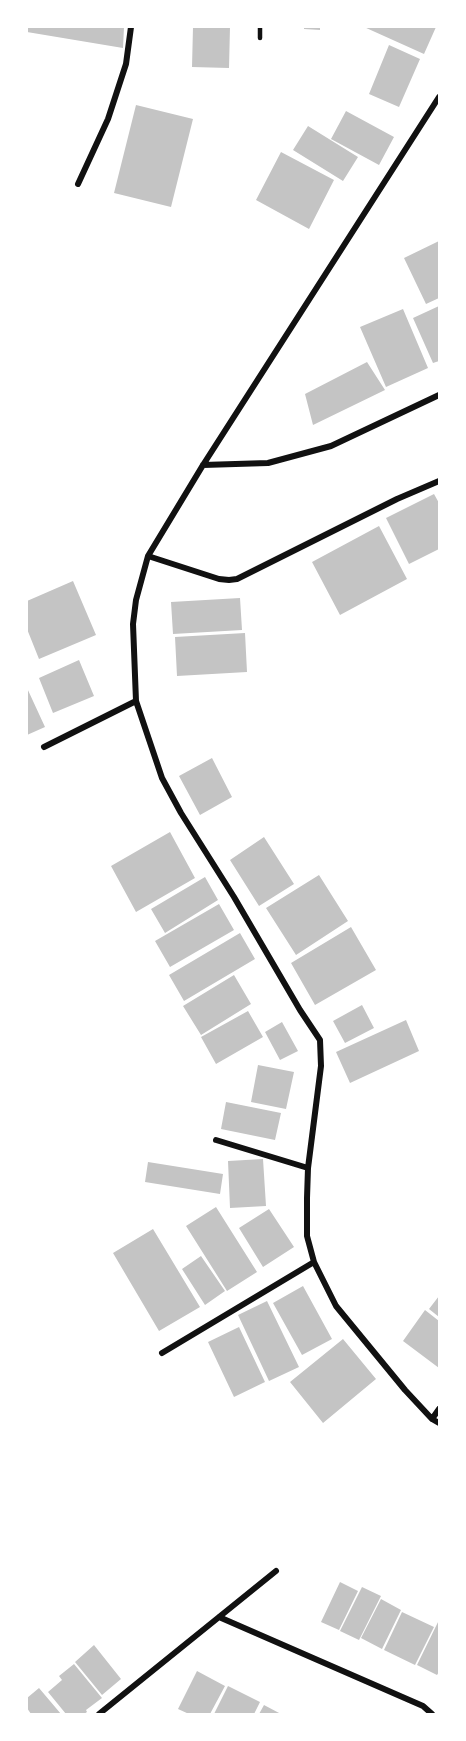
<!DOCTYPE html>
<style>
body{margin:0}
#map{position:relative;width:466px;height:1741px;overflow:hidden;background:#fff;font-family:"Titillium Web",sans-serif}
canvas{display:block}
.frame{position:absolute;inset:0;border:28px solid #fff;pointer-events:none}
</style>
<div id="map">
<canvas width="466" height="1741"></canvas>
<div class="frame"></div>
</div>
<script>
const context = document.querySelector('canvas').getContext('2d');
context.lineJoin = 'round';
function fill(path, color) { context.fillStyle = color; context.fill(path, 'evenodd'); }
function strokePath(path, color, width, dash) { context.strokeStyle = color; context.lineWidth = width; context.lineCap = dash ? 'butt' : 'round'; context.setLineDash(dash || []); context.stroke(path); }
fill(new Path2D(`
 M27,27H124L123,48L27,32Z
 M193,27H230L229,68L192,67Z
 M304,27H320V30L304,29Z
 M364,27H436L424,54Z
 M389,45L420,59L399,107L369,94Z
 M136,105L193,119L171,207L114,193Z
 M346,111L394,137L379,165L331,139Z
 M308,126L358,157L343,181L293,150Z
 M281,152L334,180L309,229L256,200Z
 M439,241V298L426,304L404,258Z
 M439,306V361L433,363L413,318Z
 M403,309L428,368L386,387L360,327Z
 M367,362L385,390L313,425L305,394Z
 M434,494L439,503V549L409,564L386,518Z
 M379,526L407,579L340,615L312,562Z
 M73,581L96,635L39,659L27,629V601Z
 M240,598L242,630L173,634L171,602Z
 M245,633L247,672L177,676L175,637Z
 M79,660L94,696L53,713L39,678Z
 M27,688L45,727L27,735Z
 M212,758L232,797L200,815L179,776Z
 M170,832L195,878L136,912L111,866Z
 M264,837L294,884L259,906L230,860Z
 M319,875L348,921L296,955L266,908Z
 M205,877L218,900L165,933L151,909Z
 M219,904L234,930L170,967L155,941Z
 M351,927L376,970L315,1005L291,963Z
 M240,933L255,959L184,1001L169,975Z
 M234,975L251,1004L201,1035L183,1006Z
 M362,1005L374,1028L345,1043L333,1021Z
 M248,1011L263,1037L216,1064L201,1037Z
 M406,1020L419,1051L350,1083L336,1052Z
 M282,1022L298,1051L280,1060L265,1032Z
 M258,1065L294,1072L286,1109L251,1102Z
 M226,1102L281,1113L275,1140L221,1129Z
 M263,1159L266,1206L230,1208L228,1161Z
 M148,1162L223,1174L220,1194L145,1182Z
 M216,1207L257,1272L227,1291L186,1226Z
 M269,1209L294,1247L263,1267L239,1228Z
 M153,1229L200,1307L159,1331L113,1253Z
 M201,1256L225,1291L205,1305L182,1269Z
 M303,1286L332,1339L302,1355L273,1303Z
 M439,1296V1317L429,1309Z
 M267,1301L299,1367L269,1381L238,1315Z
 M425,1310L439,1321V1368L403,1341Z
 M239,1327L265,1382L234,1397L208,1342Z
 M343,1339L376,1379L323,1423L290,1382Z
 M340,1582L358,1591L339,1630L321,1622Z
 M362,1587L381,1596L359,1640L340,1631Z
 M381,1599L401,1610L382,1649L361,1638Z
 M402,1612L434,1627L415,1665L384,1650Z
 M439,1620V1672L437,1675L417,1665Z
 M94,1645L121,1679L102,1695L75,1662Z
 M74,1664L102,1698L86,1710L87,1712L84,1714H66L48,1692L62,1680L59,1676Z
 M197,1671L225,1686L210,1714H189L178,1709Z
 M228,1686L260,1702L254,1714H214Z
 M39,1688L61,1714H31L27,1708V1698Z
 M264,1705L281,1714H259Z`), '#c4c4c4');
strokePath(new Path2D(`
 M260,27V38`), '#111', 4.5);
strokePath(new Path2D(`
 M439,97L203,465L148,556L136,600L133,624L136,701L162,778L181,813L234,897L300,1010L320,1040L321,1066L308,1168L307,1198V1236L314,1262L336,1306L405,1390L432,1419L439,1423
 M78,184L108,119L126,64L131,27
 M203,465L268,463L331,446L439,395
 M148,556L219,579L229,580L237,579L397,499L439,481
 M44,747L136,701
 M216,1140L308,1168
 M162,1353L314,1262
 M432,1419L439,1409
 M219,1617L423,1706L432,1714
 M99,1714L276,1571`), '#111', 6);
</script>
